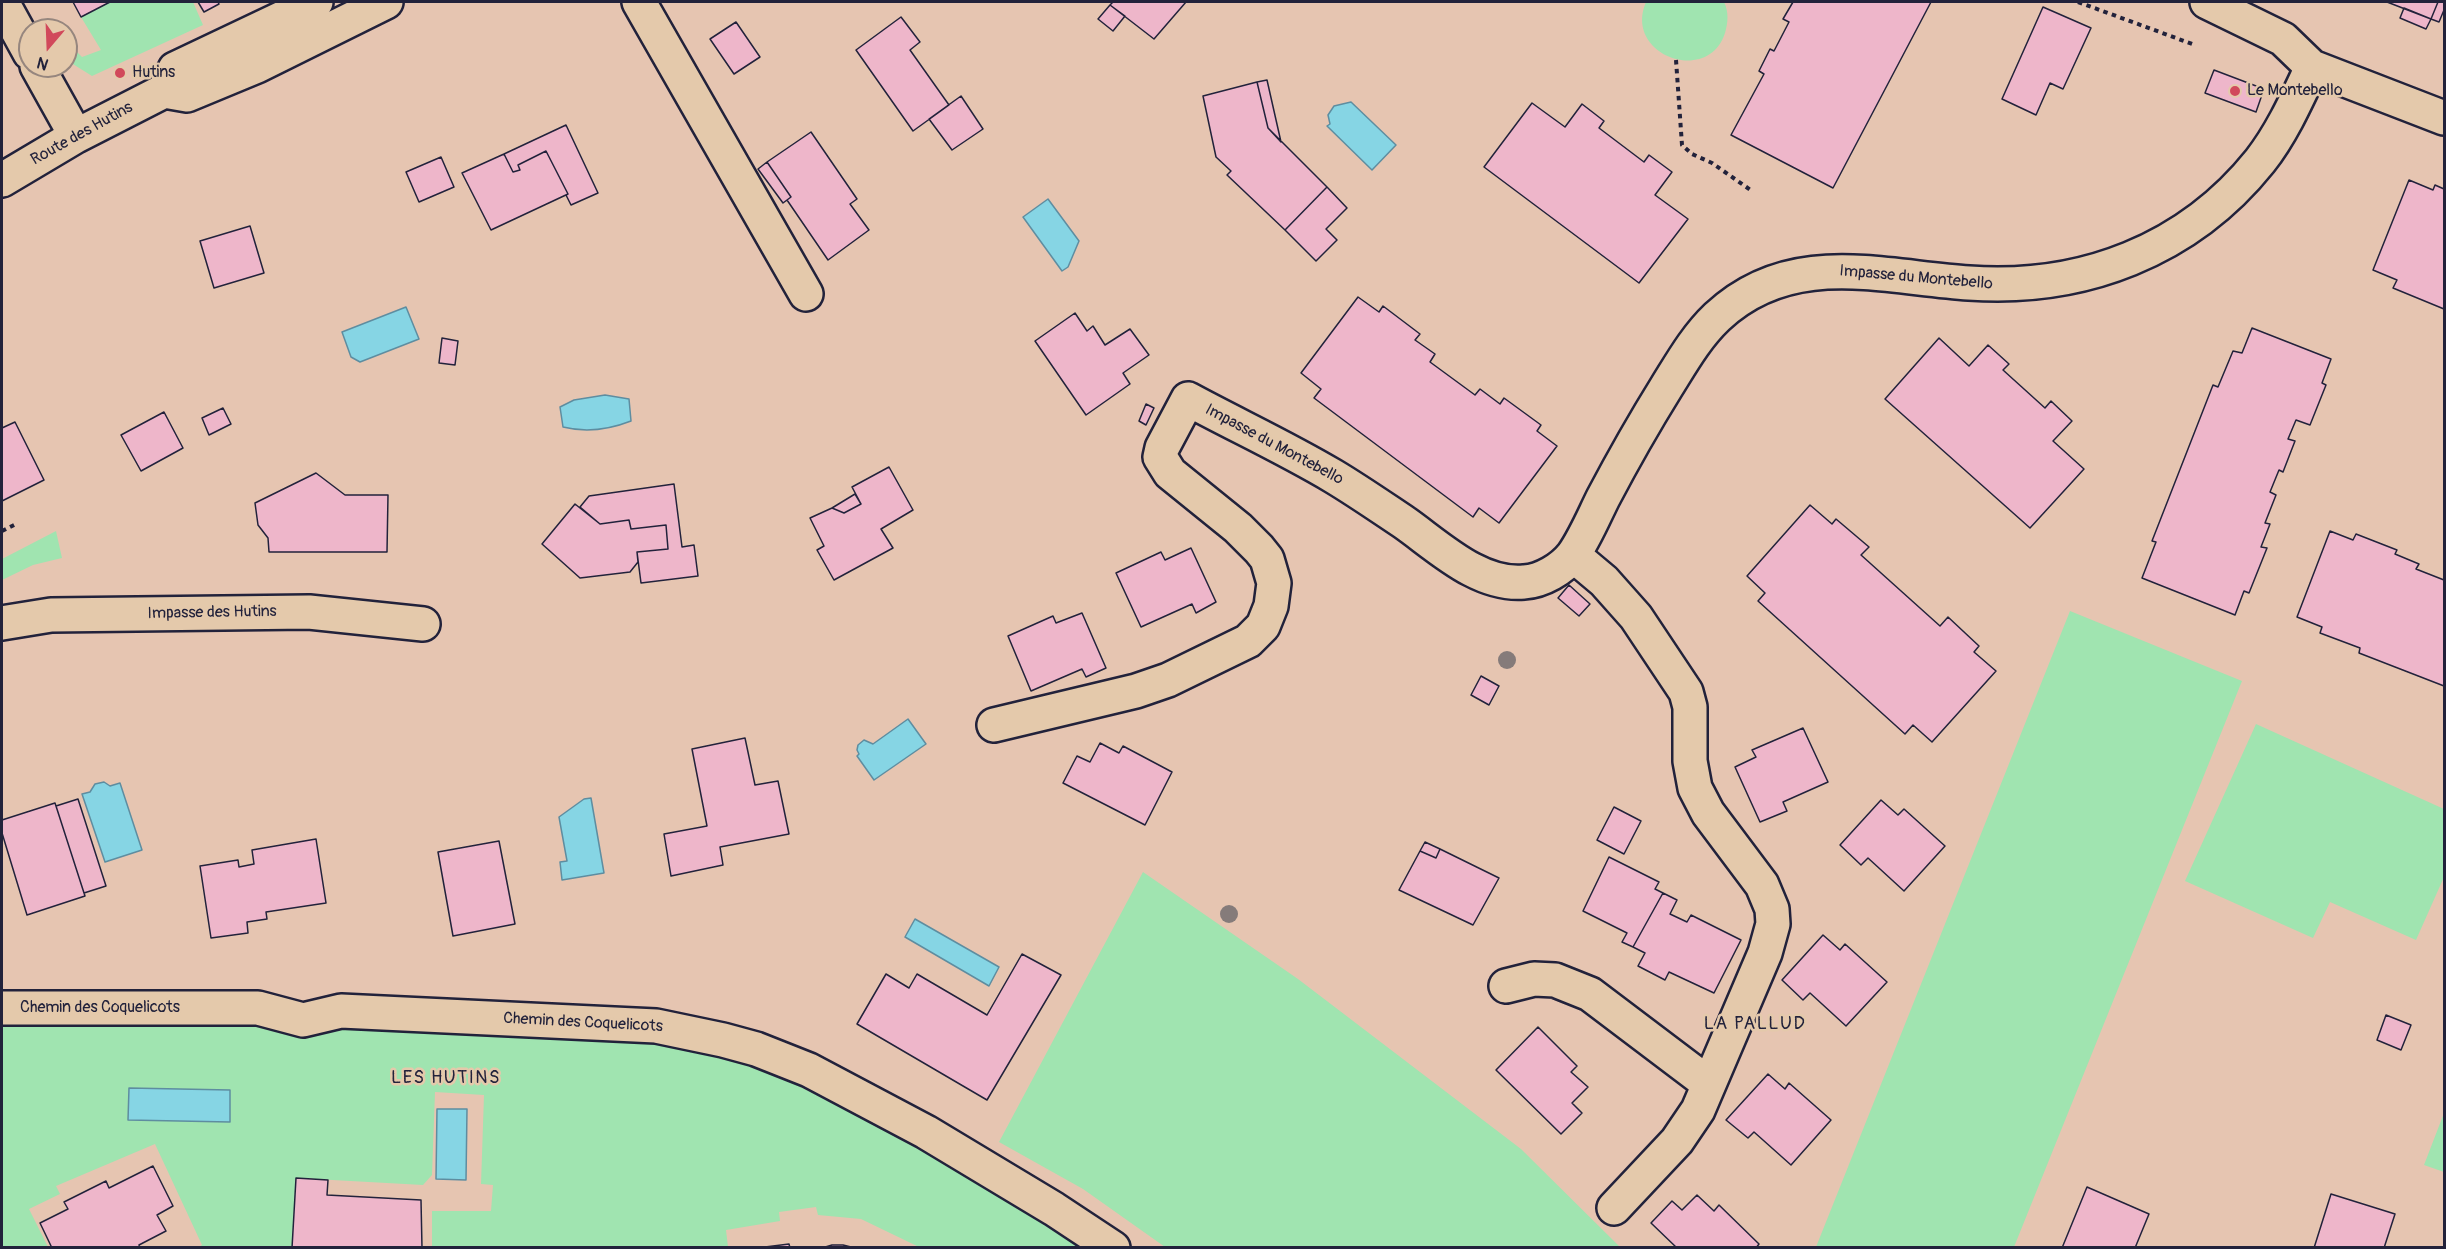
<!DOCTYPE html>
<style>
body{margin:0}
#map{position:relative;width:2446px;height:1249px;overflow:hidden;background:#e6c5b1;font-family:Pangolin,sans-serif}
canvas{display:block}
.frame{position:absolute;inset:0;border:3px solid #22223b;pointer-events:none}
.north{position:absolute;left:18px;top:18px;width:60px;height:60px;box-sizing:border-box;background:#e4c9ab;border:2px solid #96867e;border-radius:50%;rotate:199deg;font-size:16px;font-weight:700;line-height:24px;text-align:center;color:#22223b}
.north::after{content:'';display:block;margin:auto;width:21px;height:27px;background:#d1495b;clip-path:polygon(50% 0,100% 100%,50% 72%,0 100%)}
</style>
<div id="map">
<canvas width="2446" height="1249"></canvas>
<div class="frame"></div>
<div class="north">N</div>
</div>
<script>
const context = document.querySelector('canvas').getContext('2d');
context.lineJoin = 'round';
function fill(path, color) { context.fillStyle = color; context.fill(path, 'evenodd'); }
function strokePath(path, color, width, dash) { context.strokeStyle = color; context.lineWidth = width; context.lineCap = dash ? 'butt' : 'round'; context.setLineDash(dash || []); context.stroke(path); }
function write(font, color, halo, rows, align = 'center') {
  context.font = font + ' Pangolin,sans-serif'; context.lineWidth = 5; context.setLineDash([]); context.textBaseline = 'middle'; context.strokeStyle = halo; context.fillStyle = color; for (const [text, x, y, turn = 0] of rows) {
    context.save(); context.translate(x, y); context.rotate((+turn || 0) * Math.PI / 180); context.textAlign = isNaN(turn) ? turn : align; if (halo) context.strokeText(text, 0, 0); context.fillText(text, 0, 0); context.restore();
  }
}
fill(new Path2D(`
 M110,2H193L203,25L92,76L68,61L66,41L82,57L101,50L81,17Z
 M1646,2H1724C1729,12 1728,23 1725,33C1708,86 1623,55 1646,2Z
 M56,531L62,558L33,565L2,580V559Z
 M2070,611L2242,681L2014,1247H1816Z
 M2256,724L2444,809V877L2416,940L2330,902L2313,938L2185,881Z
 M1143,872L1298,979L1521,1149L1620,1247H1165L1083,1189L999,1142Z
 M2,1023L258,1025C292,1038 328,1033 363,1026L620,1034L710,1053L746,1063L782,1077L946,1162L1044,1221L1083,1247H919L861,1219L818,1215L816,1207L779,1212L780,1221L726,1230L728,1247H432V1211H491L493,1185L481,1184L484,1095L435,1092L432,1175L423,1185L296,1178L292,1247H199L202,1245L155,1144L56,1186L60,1194L29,1209L48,1247L2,1248Z
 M2444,1113V1172L2424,1165Z`), '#a0e4b0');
const water = new Path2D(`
 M1351,102L1396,145L1372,170L1327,126L1330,124L1328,115L1334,106Z
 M1048,199L1079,241L1068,267L1062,271L1023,217Z
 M406,307L419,339L360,362L351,357L342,332Z
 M605,395L629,399L631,421C608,430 587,433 563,427L560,407L574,400Z
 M908,719L926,744L874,780L857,756L859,754L857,750L858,745L864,740L873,744Z
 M104,782L110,786L120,783L142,850L105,862L82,794L90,792L95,784Z
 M591,798L604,873L562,880L560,862L567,861L559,817L584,799Z
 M915,919L999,967L989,986L905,937Z
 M129,1088L230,1090V1122L128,1120Z
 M437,1109H467L466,1180L436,1179Z`);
fill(water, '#86d5e4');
strokePath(water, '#5e8da0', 1.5);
const building = new Path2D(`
 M73,2H110L81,17Z
 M198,2H218L219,4L204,12Z
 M1113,2H1186L1154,39L1110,5Z
 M1793,2H1931L1833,188L1731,135L1764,74L1759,71L1770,49L1774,51L1789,22L1783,19Z
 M2387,2H2438L2431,19Z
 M2438,2H2444V10L2439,22L2431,19Z
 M1110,5L1125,16L1113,31L1098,19Z
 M2043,7L2091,28L2063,89L2050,83L2036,115L2002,99Z
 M2404,8L2431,19L2426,29L2400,18Z
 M901,17L920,42L910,50L949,105L913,131L856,50Z
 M736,22L760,57L734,74L710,39Z
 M2214,70L2264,89L2256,112L2205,93Z
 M1267,80L1281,142L1268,128L1257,82Z
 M1257,82L1268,128L1327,187L1285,230L1227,175L1231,171L1216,157L1203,96Z
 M961,96L983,129L952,150L929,119Z
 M1532,103L1565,127L1582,104L1604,121L1599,128L1644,162L1649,155L1672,172L1655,195L1688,219L1639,283L1484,167Z
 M566,125L598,193L571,205L566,195L568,194L546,151L518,165L520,170L513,172L504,154Z
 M811,132L857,199L850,204L869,230L828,260L787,200L791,197L767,162Z
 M546,151L568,194L491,230L462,173L504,154L513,172L520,170L518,165Z
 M441,157L454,187L419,202L406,172Z
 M767,162L791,197L783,203L758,169Z
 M2409,180L2433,190L2435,185L2444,189V309L2393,288L2397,280L2373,270Z
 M1327,187L1347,208L1326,229L1337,240L1316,261L1285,230Z
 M250,226L264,273L214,288L200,241Z
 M1358,297L1379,312L1383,306L1420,334L1415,340L1435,354L1430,362L1475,395L1480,389L1500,404L1504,398L1541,425L1537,431L1557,446L1499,523L1479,508L1473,517L1314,398L1321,389L1301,373Z
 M1075,313L1087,331L1093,326L1105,345L1130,329L1149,355L1123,373L1130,384L1086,415L1035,341Z
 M2252,328L2331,359L2322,383L2326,385L2310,425L2296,420L2288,439L2295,441L2283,472L2279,470L2270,492L2276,495L2265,523L2270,524L2261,547L2267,548L2249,593L2244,591L2235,615L2142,578L2156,542L2152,541L2213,385L2218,387L2233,351L2242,353Z
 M442,338L458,341L455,365L439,363Z
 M1939,338L1969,366L1988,345L2009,364L2003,370L2045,408L2051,401L2072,421L2053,441L2084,469L2030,528L1885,399Z
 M1146,404L1154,408L1146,425L1139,421Z
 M223,408L231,424L209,435L202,418Z
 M164,412L183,448L141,471L121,435Z
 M15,422L44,480L2,501V428Z
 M889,467L913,510L881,529L893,548L834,580L817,550L824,546L810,518L832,508L844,513L861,504L852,487Z
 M316,473L345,495H388L387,552H269L268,538L258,525L255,503Z
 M674,484L682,547L694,545L698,576L641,583L637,552L668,549L666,525L631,529L629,520L600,524L580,507L589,496Z
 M855,494L861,504L844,513L832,508Z
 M575,504L600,524L629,520L631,529L666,525L668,549L637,552L638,562L630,572L580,578L542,544Z
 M1810,505L1832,524L1836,519L1869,547L1861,555L1940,626L1948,617L1979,646L1974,652L1996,671L1932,742L1913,725L1905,734L1758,601L1765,593L1747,576Z
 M2330,531L2353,540L2356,534L2397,550L2395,554L2419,564L2416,569L2444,580V686L2359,653L2360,648L2320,633L2322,627L2297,617Z
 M1191,548L1216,602L1196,613L1192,604L1141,627L1116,573L1161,552L1165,560Z
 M1569,585L1590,604L1579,616L1558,598Z
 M1082,613L1106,668L1086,677L1082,669L1031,691L1008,636L1053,616L1056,623Z
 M1481,676L1499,686L1489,705L1471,695Z
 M1803,728L1828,782L1783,802L1787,811L1760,822L1735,767L1756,757L1752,750Z
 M745,738L755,785L778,781L789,834L720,847L723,865L671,876L664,834L707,826L692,749Z
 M1100,743L1119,753L1123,746L1172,772L1145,825L1063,783L1077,756L1090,762Z
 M78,799L106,886L84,893L56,806Z
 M1881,800L1898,815L1904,809L1945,846L1904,891L1868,858L1861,865L1840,845Z
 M55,803L85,896L27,915L2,833V820Z
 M1614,807L1641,821L1624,854L1597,840Z
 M316,839L326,903L266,912L267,919L247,922L248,933L211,938L200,866L238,860L239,867L254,864L252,850Z
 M499,841L515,924L453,936L438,852Z
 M1425,842L1440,849L1436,858L1420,851Z
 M1440,849L1499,878L1473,925L1399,890L1420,851L1436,858Z
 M1609,857L1659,882L1655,889L1663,893L1633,947L1622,942L1627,933L1583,911Z
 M1663,893L1677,900L1670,914L1687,922L1691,915L1741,940L1714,993L1669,972L1665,980L1638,966L1645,953L1633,947Z
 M1823,935L1840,950L1845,944L1887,982L1846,1026L1810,993L1803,1000L1782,980Z
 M1022,954L1061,975L987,1100L857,1024L886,974L909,988L917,974L987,1015Z
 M2386,1015L2411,1025L2401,1050L2377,1040Z
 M1538,1027L1577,1066L1571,1072L1588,1087L1572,1103L1582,1113L1561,1134L1496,1070Z
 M1768,1074L1785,1089L1789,1083L1831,1120L1791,1165L1754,1132L1748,1138L1726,1120Z
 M153,1166L173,1206L157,1215L166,1231L139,1245L140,1248H52L40,1223L68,1209L64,1202L106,1181L109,1188Z
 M296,1178L328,1180L327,1195L421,1200L422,1248H292Z
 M2087,1187L2149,1214L2135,1248H2062Z
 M2331,1194L2395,1214L2384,1248H2314Z
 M1697,1195L1714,1211L1719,1205L1759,1244L1756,1248H1677L1651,1223L1672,1201L1682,1210Z
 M789,1244L790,1248H757Z
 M843,1245L855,1248H822L832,1245Z`);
fill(building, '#eeb6ca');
strokePath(building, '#22223b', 1.5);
const minor = new Path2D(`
 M2,2L30,53
 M639,2L806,294
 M2207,2L2283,39L2312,67L2444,118
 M37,66L76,136
 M164,91L187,95L257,66L386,2
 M2,180L76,136L164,91L175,69L316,2
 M1573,555L1604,581L1636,617L1686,692L1690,707V761L1695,788L1708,813L1762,885L1772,909L1773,924L1765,953L1698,1110L1677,1141L1614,1208
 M2,623L51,615L309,612L423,624
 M994,725L1136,691L1168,680L1248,641L1263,626L1271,606L1274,583L1267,559L1259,549L1238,528L1170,473L1160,457L1162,448L1188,399C1236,425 1286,448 1333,476C1358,491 1381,507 1405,523C1439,547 1479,586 1524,582C1542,581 1562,569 1573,555C1585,538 1594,516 1603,498C1623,460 1644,423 1667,386C1682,362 1696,337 1717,317C1791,248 1880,277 1969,283C2082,291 2188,251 2260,161C2282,133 2297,99 2312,67
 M1506,986L1534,979L1555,980L1590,994L1709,1084
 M2,1008H258L303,1020L341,1011L656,1026L723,1040L756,1049L809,1070L926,1132L1054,1209L1113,1248`);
strokePath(minor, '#22223b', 38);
strokePath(new Path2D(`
 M2078,2L2195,45
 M1676,60L1682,145L1692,154L1712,163L1752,191
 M2,531L16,524`), '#22223b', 4, [4.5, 4.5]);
strokePath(minor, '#e4c9ab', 33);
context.fillStyle = '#857b7a';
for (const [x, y] of [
 [1507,660],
 [1229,914]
]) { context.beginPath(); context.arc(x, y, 9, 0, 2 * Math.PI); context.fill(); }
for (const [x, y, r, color] of [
 [120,73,6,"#d1495b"],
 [2235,91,6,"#d1495b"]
]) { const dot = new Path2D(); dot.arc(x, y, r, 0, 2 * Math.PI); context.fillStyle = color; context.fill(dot); strokePath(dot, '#e4c9ab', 2); }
write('16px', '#22223b', '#e4c9ab', [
 ["Hutins",132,73],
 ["Le Montebello",2247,91]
], 'left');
write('16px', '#22223b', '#e4c9ab', [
 ["Route des Hutins",82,134,-29],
 ["Impasse du Montebello",1916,278,5],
 ["Impasse du Montebello",1274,445,28],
 ["Impasse des Hutins",212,613,-1],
 ["Chemin des Coquelicots",100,1008],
 ["Chemin des Coquelicots",583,1023,3]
]);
context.letterSpacing = '1.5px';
write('18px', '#22223b', '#e4c9ab', [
 ["LA PALLUD",1755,1024],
 ["LES HUTINS",446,1078]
]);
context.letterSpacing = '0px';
</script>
